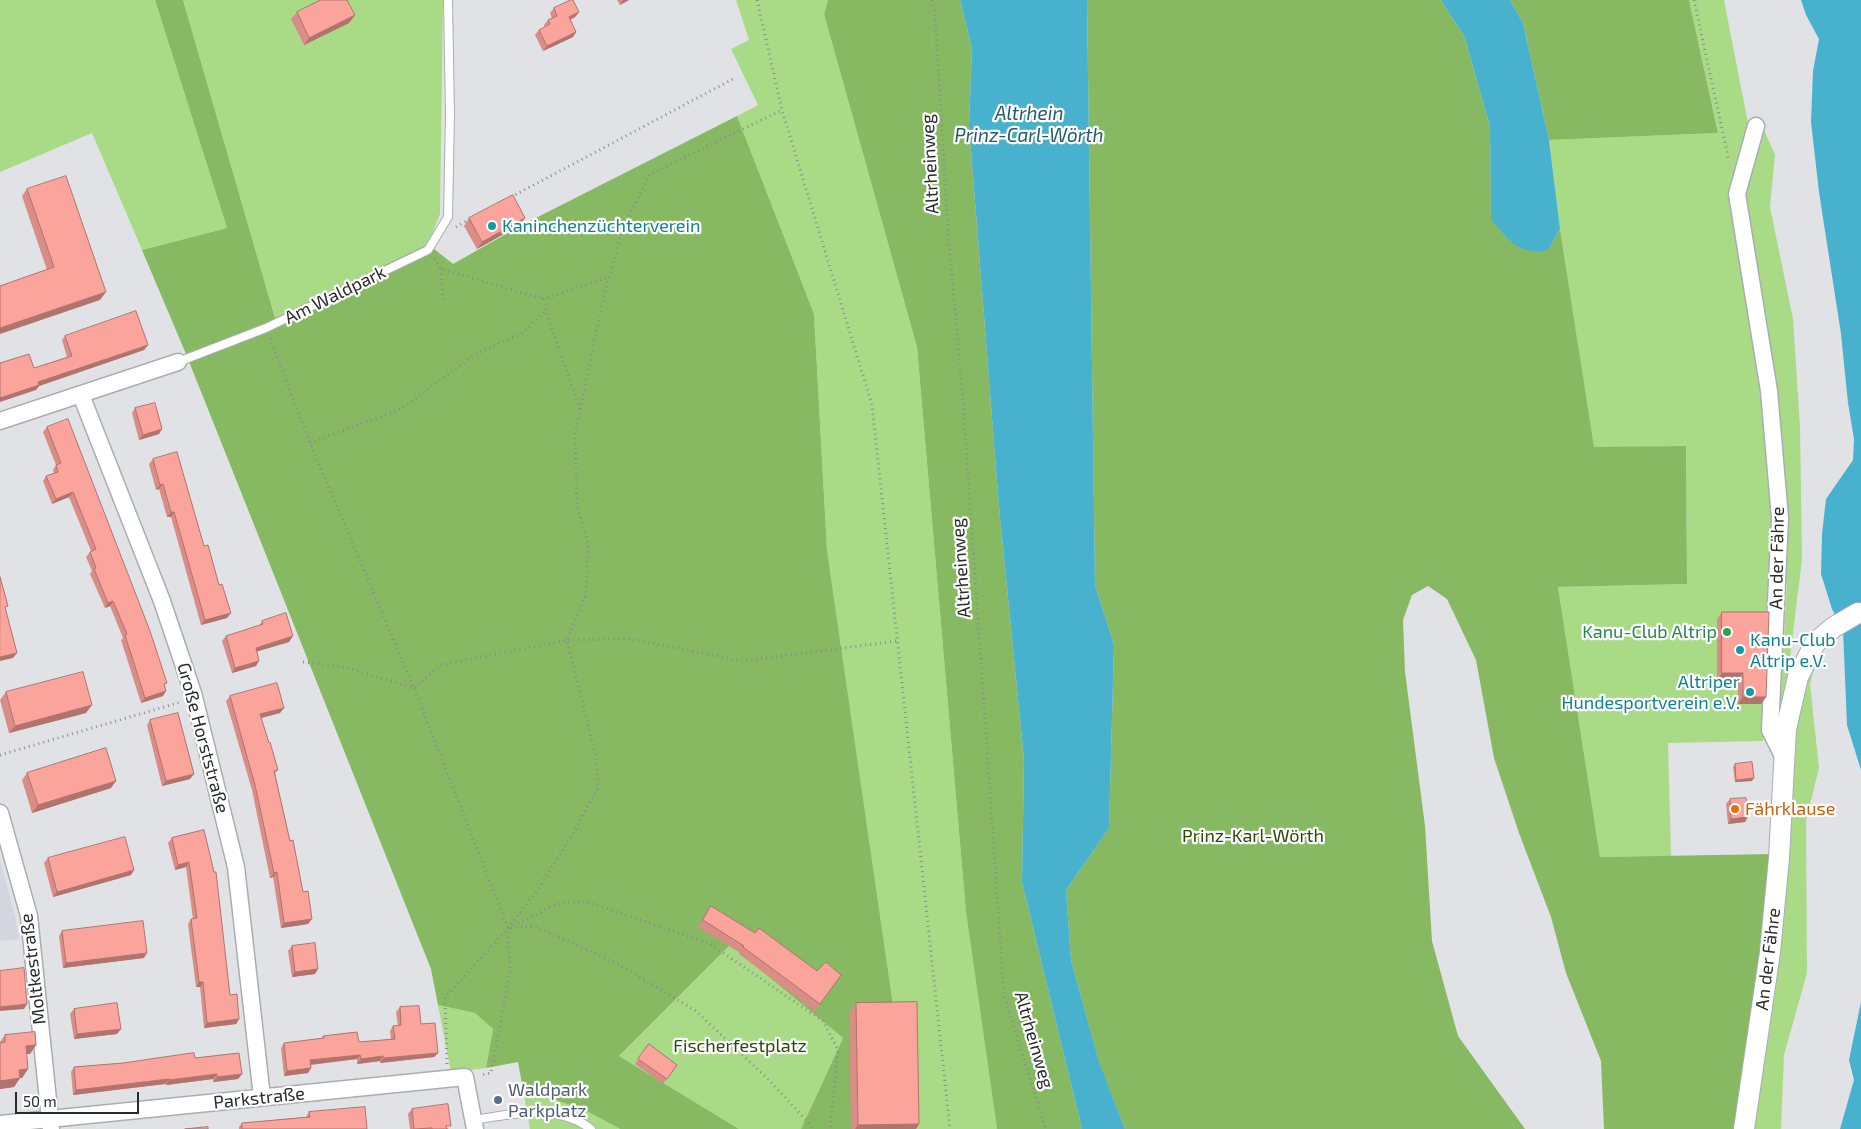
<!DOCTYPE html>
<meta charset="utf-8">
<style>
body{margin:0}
#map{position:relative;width:1861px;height:1129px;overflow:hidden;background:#e0e2e6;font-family:"Exo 2",sans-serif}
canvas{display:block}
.scale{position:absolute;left:15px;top:1092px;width:124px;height:22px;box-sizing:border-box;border:2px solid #292a2b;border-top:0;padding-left:6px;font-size:15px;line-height:18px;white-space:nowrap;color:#292a2b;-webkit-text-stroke:4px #fff;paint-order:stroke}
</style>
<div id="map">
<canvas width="1861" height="1129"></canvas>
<div class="scale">50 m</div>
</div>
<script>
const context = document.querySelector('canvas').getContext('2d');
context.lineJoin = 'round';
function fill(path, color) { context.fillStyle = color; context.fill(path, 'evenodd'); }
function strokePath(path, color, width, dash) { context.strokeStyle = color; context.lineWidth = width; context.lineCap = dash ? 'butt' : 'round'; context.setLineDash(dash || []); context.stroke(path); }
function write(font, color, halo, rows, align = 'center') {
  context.font = font + ' "Exo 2",sans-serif'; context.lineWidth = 4.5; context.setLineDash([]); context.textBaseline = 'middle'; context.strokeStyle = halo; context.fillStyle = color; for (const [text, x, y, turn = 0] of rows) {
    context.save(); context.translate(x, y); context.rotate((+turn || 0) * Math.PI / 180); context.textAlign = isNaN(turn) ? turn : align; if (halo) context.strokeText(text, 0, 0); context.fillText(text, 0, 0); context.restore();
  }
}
fill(new Path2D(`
 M0,860L15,916L19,939L0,941Z`), '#d1d6df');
fill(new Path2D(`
 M0,0H155L227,228L142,250L92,133L0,172Z
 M183,0H443L440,214L428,244L275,318Z
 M736,0H828L824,14L917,347L966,912L997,1129H911L827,550L814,314L737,116L758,105L731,49L749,40Z
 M1689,0H1724L1748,123L1762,125L1775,155L1770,207L1793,319L1800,427L1802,559L1788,674L1780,713L1787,583H1771L1764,680L1763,741L1668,743L1671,856L1600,857L1558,587L1687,584L1686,446L1594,448L1560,229L1549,140L1718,133Z
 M1814,663L1815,665L1810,684L1819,768L1806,821L1807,973L1784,1055L1781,1129H1750L1799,698Z
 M730,945L843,1038L801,1129H739L619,1056Z
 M438,1005L475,1013L493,1029L486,1068L464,1071L451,1072Z
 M523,1089L585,1110L620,1129H530Z`), '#a9db87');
fill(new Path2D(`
 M155,0H183L275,318L428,244L453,264L520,226L737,116L814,314L827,550L911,1129H801L843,1038L730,945L619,1056L739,1129H620L585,1110L523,1089L518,1062L486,1068L493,1029L475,1013L438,1005L431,969L186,354L142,250L227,228Z
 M828,0H960L972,49L969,125L999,507L1024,759L1022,882L1082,1129H997L966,912L917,347L824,14Z
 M1087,0H1441L1465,38L1490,127L1491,219L1548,250L1560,229L1594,447L1686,446L1687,584L1558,587L1600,857L1774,854L1739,1129H1604L1601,1061L1566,973L1551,917L1519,833L1494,758L1476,660L1447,599L1428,586L1412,595L1403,620L1405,672L1425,826L1432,941L1458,1036L1525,1129H1125L1099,1063L1071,960L1066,890L1109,828L1114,645L1095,585Z
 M1510,0H1689L1718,133L1549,140L1523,23Z`), '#87b962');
fill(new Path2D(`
 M960,0H1087L1095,585L1114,645L1109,828L1066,890L1071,960L1099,1062L1125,1129H1082L1022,882L1024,759L999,507L969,125L972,49Z
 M1441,0H1510L1523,23L1549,140L1560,229L1548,250C1518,256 1508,239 1491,219L1490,127L1465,38Z
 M1801,0H1861V770L1847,725L1843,630L1832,609L1821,574L1822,534L1826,499L1853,460L1854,439L1848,403L1841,334L1819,192L1811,122L1813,71L1819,39L1806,15Z
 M1861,1002V1129H1840L1854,1080L1849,1060Z`), '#48b1ce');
const service = new Path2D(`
 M178,362L266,328L428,250L448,217L450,114L448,0
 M473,1120C513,1114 556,1103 591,1129`);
const minor = new Path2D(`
 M1756,126L1737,194L1769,391L1780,518L1770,730L1784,758
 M81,395L162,601L193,693L236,867L262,1097
 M0,421L178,362
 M0,813L29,916L51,1129
 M0,1124L465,1077L475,1129`);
const tertiary = new Path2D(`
 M1744,1129L1770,952L1779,858L1786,729L1798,677L1815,643L1834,627L1858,613`);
strokePath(service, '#abacb0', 10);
strokePath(minor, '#abacb0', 19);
strokePath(tertiary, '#abacb0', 22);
strokePath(new Path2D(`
 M757,0L782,110L872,405L950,1129
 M932,0L935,14L948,230L963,402L1004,996L1046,1129
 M1694,0L1729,161
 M511,197L733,79
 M456,227L470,219
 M434,259L441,269L544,299
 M441,269L443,300
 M270,338L310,443L414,688L508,928L510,971L491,1073L481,1075
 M580,409L548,318L544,299L608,277
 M310,443L401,409L474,355L521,334L546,310
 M303,662L348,668L414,688L440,665L567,640L631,639L742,661L897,641
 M0,755L181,702
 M509,928L557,904L586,901L710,944L823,1021L838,1050L830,1129
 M511,928L534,926L618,964L696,1011L771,1082L814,1129
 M447,1064L445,998L508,928L539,888L575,830L598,787L596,757L567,640L586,594L588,543L577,506L575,434L604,295L623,228L650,174L782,110`), '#8a8c8e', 3, [1, 4]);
strokePath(service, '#fff', 8);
strokePath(minor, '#fff', 16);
strokePath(tertiary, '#fff', 20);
fill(new Path2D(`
 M617,0H629L620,5Z
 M554,8L579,12L575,17L570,20L576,32L573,37L543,51L535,35L539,30L545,27L544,25L548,20L552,18L550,13Z
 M297,12L355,15L349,23L304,45L291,19Z
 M27,189L100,300L47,270L22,196Z
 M469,218H525L520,225L477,249L464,226Z
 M65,336L148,345L144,350L39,386L36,390L34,368L67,357L62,340Z
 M135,408L159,434L139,440L132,413Z
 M47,427L165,686L166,691L163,696L141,703L121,640L123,638L110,606L105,608L90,574L92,571L86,557L90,552L91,551L69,497L52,504L43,481L46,476L54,473L53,470L56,465L43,432Z
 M153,459L204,546L227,618L201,625L171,517H167L159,489L156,490L149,464Z
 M1722,612L1766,697L1761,704H1738V680H1717V619Z
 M262,621L289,642L257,651L256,666L232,673L222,641L226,636L259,626Z
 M6,692L86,713L9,733L0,700Z
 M230,696L280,713L261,718L278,770L275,773L308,924L281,928L273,877L270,878L252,790L226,701Z
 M150,720L190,779L162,786L147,725Z
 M1735,764L1752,781L1735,782L1733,767Z
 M27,773L111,788L32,813L22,780Z
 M1730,799L1745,822L1728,824L1726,804Z
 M204,830L230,995L239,1019L236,1024L204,1028L200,987H196L188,924L191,919H193L186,867L175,870L168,843L172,838Z
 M48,858L134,870L131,875L53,897L44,863Z
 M711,906L817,971L841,975L815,1011L739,954V952L698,927Z
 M62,931L144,958L63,968L59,936Z
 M292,946L315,974L292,977L288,951Z
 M856,1003L916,1129H851L849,1013Z
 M400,1007L421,1024L438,1053L434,1057L380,1063V1061L357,1064V1059L311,1065V1068L308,1073L284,1076L281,1048L284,1043L321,1039L323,1036L359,1042L391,1039L390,1031L393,1026H398L396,1012Z
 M74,1009L117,1034L74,1039L70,1014Z
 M5,1035L36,1045L30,1054H26L28,1069L22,1078H20L14,1087L0,1089V1042Z
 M649,1044L677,1065L663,1084L635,1064Z
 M195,1058L242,1074L238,1079L213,1082V1079L166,1085L165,1084L73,1095L71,1072L74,1067Z
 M412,1109L449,1129H410L408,1114Z
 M309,1112L367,1129H239V1127L242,1123L306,1117Z`), '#d88d86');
fill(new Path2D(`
 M623,0H629L620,5Z
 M579,12L575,17L565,22L569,17Z
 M355,15L349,23L304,45L309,38Z
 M576,32L573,37L543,51L547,46Z
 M525,218L520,225L477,249L482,242Z
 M106,292L100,300L0,334V328Z
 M148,345L144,350L39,386L36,390L0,402V398L38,382Z
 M162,429L159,434L139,440L143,435Z
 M163,484L159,489L156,490L160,485Z
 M73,492L69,497L52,504L56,499Z
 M171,512H174L171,517H167Z
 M113,601L110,606L105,608L108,603Z
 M231,613L227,618L201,625L205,620Z
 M293,636L289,642L252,653L256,648Z
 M17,653L13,658L0,661V657Z
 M259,661L256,666L232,673L235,668Z
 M1722,673H1743L1738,680H1717Z
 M166,691L163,696L141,703L145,698Z
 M1743,697H1766L1761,704H1738Z
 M92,705L86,713L9,733L15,726Z
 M284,708L280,713L257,719L260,714Z
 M194,774L190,779L162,786L166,781Z
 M1754,778L1752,781L1735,782L1736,780Z
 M116,781L111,788L32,813L38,805Z
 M1748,817L1745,822L1728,824L1731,819Z
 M189,862L186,867L175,870L178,865Z
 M134,870L131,875L53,897L57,892Z
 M277,872L273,877L270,878L274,873Z
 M312,919L308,924L281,928L284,923Z
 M147,953L144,958L63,968L66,963Z
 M318,969L315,974L292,977L295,972Z
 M199,982H203L200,987H196Z
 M27,1004L24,1009L0,1011V1007Z
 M239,1019L236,1024L204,1028L207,1023Z
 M121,1029L117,1034L74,1039L77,1034Z
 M36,1045L30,1054H20L26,1046Z
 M438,1053L434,1057L380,1063L384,1058Z
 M360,1055L357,1059L307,1065L310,1060Z
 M383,1056L380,1061L357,1064L361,1059Z
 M311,1068L308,1073L284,1076L287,1071Z
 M28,1069L22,1078H13L19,1070Z
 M217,1074L213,1079L166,1085L169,1080Z
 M242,1074L238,1079L213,1082L217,1077Z
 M20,1078L14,1087L0,1089V1081Z
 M169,1079L165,1084L73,1095L76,1090Z
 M919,1124L916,1129H855L858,1125Z`), '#b0736d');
const building = new Path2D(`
 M321,0H347L355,15L309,38L297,12Z
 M571,0H573L579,12L569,17L576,32L547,46L539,30L550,24L548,20L557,16L554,8Z
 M66,176L106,292L0,328V286L54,267L27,189Z
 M513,195L525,218L482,242L469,218Z
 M136,311L148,345L38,382L39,385L0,398V363L29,354L34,368L72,356L65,336Z
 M155,403L162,429L143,435L135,408Z
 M68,419L150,631L167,683L164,684L166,691L145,698L125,635L127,634L113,601L108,603L94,569L96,568L90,552L96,549L73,492L56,499L46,476L58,472L56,465L61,463L47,427Z
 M177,452L204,546L208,545L219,585L222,584L231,613L205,620L174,512H171L163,484L160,485L153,459Z
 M0,577L8,606L5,607L17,653L0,657Z
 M1722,612H1769L1766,697H1743V673H1722Z
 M286,613L293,636L256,648L259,661L235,668L226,636L263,624L262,621Z
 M83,672L92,705L15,726L6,692Z
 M277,683L284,708L260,714L269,743L270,742L278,770L274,771L290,841L293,840L303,892L308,891L312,919L284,923L277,872L274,873L255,785L230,696Z
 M178,713L194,774L166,781L150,720Z
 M106,748L116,781L38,805L27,773Z
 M1752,762L1754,778L1736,780L1735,764Z
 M1746,798L1748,817L1731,819L1730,799Z
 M204,830L214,872H216L230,995L237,994L239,1019L207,1023L203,982H199L191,919L197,918L189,862L178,865L172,838Z
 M125,837L134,870L57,892L48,858Z
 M711,906L755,933L759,928L817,971L826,962L841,975L820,1004L743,947L744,946L703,920Z
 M143,921L147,953L66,963L62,931Z
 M315,943L318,969L295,972L292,946Z
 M24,968L27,1004L0,1007V971Z
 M917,1002L919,1124L858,1125L856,1003Z
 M117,1003L121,1029L77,1034L74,1009Z
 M419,1006L421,1024L435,1023L438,1053L384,1058L383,1056L361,1059L360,1055L310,1060L311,1068L287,1071L284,1043L324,1038L323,1036L357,1032L359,1042L395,1039L393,1026L401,1025L400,1007Z
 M35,1032L36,1045L26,1046L28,1069L19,1070L20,1078L0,1081V1043L5,1042V1035Z
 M649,1044L677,1065L667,1079L638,1059Z
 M194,1053L195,1058L239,1053L242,1074L217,1077V1074L169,1080V1079L76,1090L74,1067L123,1063Z
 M448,1104L451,1126H446L447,1129H432V1128L414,1129L412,1109Z
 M365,1107L367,1129H242V1123L310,1117L309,1112Z
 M208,1127V1129H185Z`);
fill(building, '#fba49c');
strokePath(building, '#b0736d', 1);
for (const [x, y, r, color] of [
 [492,226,5,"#0f9aa8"],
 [1727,632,5,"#2e9e5b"],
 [1740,650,5,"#0f9aa8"],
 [1750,692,5,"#0f9aa8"],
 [1735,809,5,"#e8710a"],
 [498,1100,5,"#5c6f8a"]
]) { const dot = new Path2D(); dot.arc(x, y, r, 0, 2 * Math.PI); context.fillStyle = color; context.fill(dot); strokePath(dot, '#fff', 2); }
write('18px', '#292a2b', '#fff', [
 ["Altrheinweg",930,164,-93],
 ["Am Waldpark",335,295,-26],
 ["An der Fähre",1777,558,-89],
 ["Altrheinweg",961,568,-94],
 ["Große Horststraße",203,738,75],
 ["An der Fähre",1768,959,-83],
 ["Moltkestraße",33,969,-97],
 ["Altrheinweg",1034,1040,74],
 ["Parkstraße",259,1098,-6]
]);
write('18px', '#0d838f', '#fff', [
 ["Kaninchenzüchterverein",502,226],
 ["Kanu-Club",1750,640],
 ["Altrip e.V.",1750,661],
 ["Altriper",1740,682,"right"],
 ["Hundesportverein e.V.",1740,703,"right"]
], 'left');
write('18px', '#27864d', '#fff', [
 ["Kanu-Club Altrip",1717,632]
], 'right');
write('18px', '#c56008', '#fff', [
 ["Fährklause",1745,809]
], 'left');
write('18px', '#29490a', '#fff', [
 ["Prinz-Karl-Wörth",1253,836],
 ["Fischerfestplatz",740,1046]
]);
write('18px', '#4e5e75', '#fff', [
 ["Waldpark",508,1090],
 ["Parkplatz",508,1111]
], 'left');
write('italic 19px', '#215a6a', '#fff', [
 ["Altrhein",1029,114],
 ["Prinz-Carl-Wörth",1029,136]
]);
</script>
